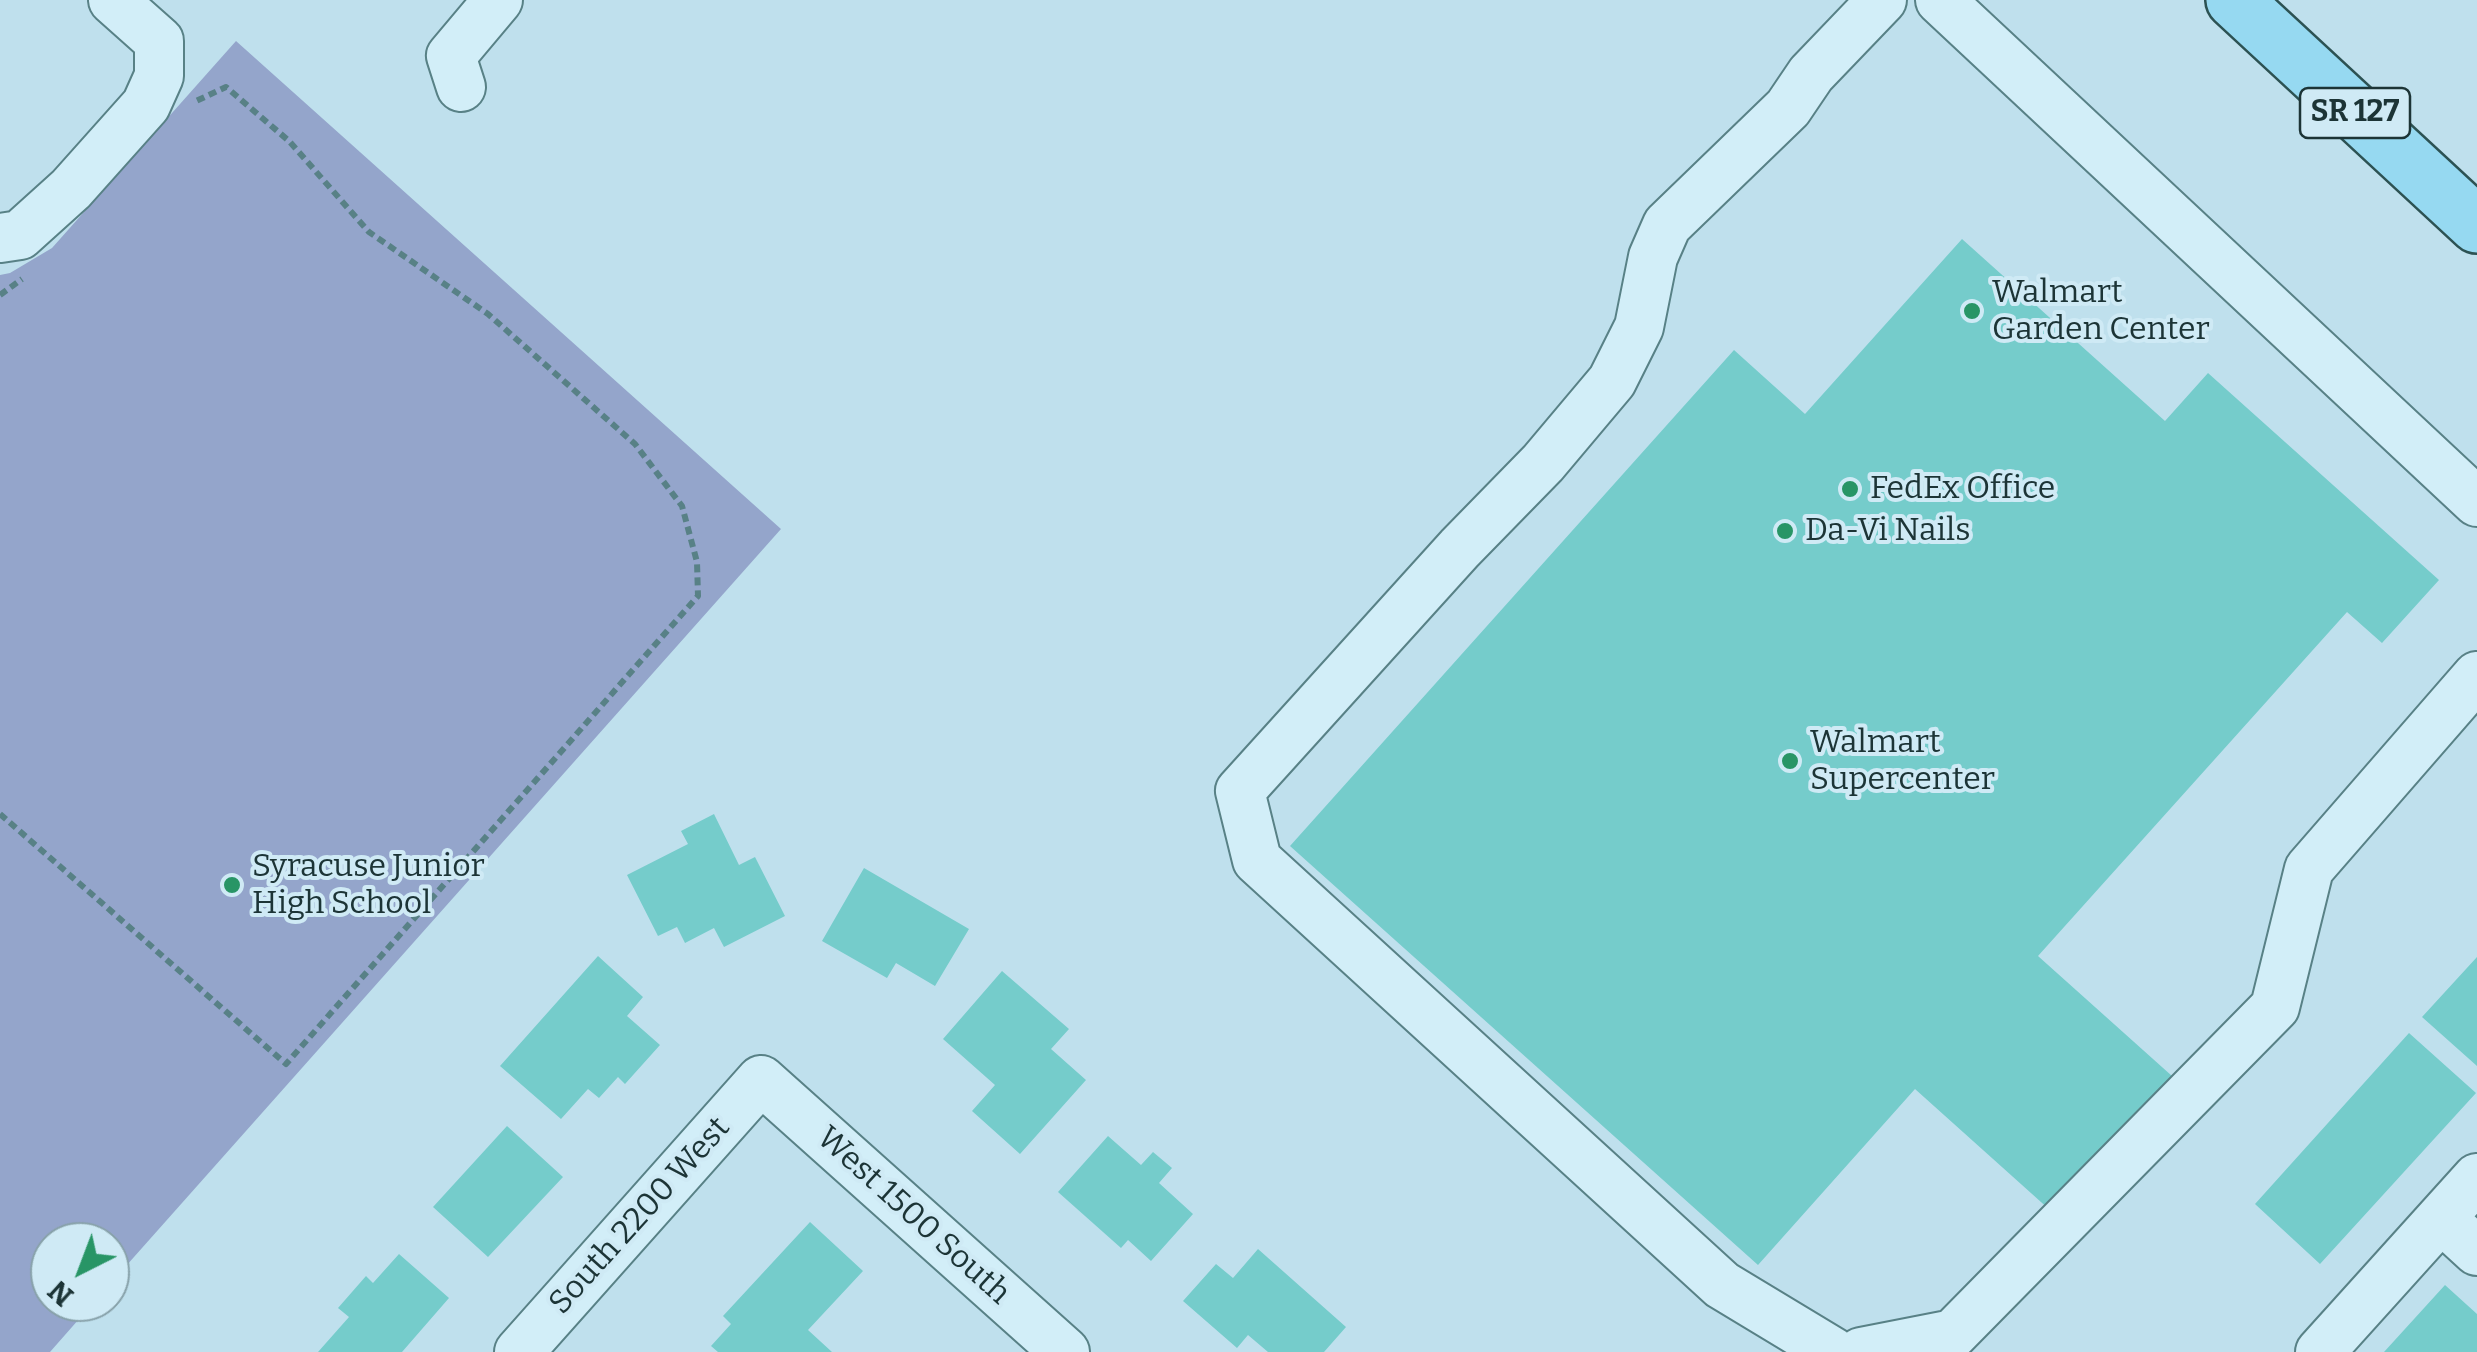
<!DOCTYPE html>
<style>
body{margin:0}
#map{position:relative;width:2477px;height:1352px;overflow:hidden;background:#bfe0ed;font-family:Bitter,serif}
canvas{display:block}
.north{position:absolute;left:30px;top:1222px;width:100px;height:100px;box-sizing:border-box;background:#cfeaf5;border:2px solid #87a1a9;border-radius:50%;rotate:222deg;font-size:28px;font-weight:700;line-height:40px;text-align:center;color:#1c3436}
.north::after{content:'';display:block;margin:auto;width:35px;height:45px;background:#289566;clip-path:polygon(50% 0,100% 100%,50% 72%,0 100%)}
</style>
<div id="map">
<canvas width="2477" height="1352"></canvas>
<div class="north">N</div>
</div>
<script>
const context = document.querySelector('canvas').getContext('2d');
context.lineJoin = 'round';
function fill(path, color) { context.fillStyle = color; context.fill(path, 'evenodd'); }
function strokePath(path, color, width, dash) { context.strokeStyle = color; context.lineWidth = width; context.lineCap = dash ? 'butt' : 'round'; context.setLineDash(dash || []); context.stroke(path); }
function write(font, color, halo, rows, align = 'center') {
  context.font = font + ' Bitter,serif'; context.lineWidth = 8; context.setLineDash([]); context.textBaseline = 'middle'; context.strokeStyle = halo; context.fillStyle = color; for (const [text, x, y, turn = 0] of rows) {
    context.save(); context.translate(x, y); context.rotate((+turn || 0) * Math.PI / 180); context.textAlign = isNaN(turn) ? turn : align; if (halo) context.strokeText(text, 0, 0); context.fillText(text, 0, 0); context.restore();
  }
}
fill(new Path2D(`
 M236,41L781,529L110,1284V1242H50V1302H94L50,1352H0V275L10,273L52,248Z`), '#94a5cb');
fill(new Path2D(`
 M1962,239L2165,421L2208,373L2439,580L2382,643L2347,612L2038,956L2172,1076L2051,1211L1915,1089L1758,1265L1290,846L1734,350L1805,414Z
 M714,814L739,865L755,857L785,916L724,947L714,928L685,943L677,927L658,936L627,875L688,844L681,831Z
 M864,868L969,929L935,986L896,963L887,978L822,941Z
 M598,956L643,997L627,1016L660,1045L625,1084L618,1077L599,1098L588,1089L561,1119L500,1066Z
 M2477,957V1066L2422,1017Z
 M1002,971L1069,1029L1051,1049L1086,1080L1020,1154L972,1111L995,1085L943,1039Z
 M2409,1033L2476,1093L2320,1264L2255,1204Z
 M507,1126L563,1177L488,1257L433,1207Z
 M1108,1136L1141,1165L1153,1152L1172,1168L1159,1183L1193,1214L1151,1261L1128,1240L1121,1248L1058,1192Z
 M810,1222L863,1271L808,1330L832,1352H718L711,1346L731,1324L723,1316Z
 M1258,1249L1346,1327L1324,1352H1268L1248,1335L1237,1348L1183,1301L1216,1264L1233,1278Z
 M399,1254L449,1298L402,1352H318L349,1317L338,1308L366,1276L373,1283Z
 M2445,1285L2477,1314V1352H2384Z`), '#75cccb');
const minor = new Path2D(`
 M1940,0L2477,502
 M461,87L451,56L498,0
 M0,238L20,235L71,189L146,105L159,76V41L113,0
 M2441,1218L2477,1251
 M519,1352L761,1080L1065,1352
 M1833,1352L1722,1285L1257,860L1240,791L1460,548L1543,463L1612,381L1639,327L1653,257L1667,225L1788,108L1811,74L1882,0
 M1861,1352L1953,1334L2275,1007L2309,869L2477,676
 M2320,1352L2477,1178`);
const major = new Path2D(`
 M2234,0L2477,225`);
strokePath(minor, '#588186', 52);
strokePath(major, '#2c5253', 60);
strokePath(new Path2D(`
 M0,295L22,279
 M0,814L286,1064L698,596L697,562L682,506L635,444L488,314L369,232L289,141L226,87L194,102`), '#588186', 6, [8, 5]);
strokePath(minor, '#d2eef8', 48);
strokePath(major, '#96d9f1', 55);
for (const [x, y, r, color] of [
 [1972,311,10,"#289566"],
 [1850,489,10,"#289566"],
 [1785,531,10,"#289566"],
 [1790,761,10,"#289566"],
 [232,885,10,"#289566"]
]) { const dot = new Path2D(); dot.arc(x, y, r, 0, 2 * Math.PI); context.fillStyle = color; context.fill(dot); strokePath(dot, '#cfeaf5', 4); }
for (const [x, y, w] of [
 [2355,113,110]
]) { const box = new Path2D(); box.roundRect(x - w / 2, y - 25, w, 50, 8); context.fillStyle = '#cfeaf5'; context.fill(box); strokePath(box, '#1c3436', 2.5); }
write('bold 30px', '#1c3436', null, [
 ["SR 127",2355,113]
]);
write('32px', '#1c3436', '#cfeaf5', [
 ["Walmart",1992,293],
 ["Garden Center",1992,330],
 ["FedEx Office",1870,489],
 ["Da-Vi Nails",1805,531],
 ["Walmart",1810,743],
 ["Supercenter",1810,780],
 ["Syracuse Junior",252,867],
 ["High School",252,904]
], 'left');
write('32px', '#1c3436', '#cfeaf5', [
 ["South 2200 West",640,1216,-48],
 ["West 1500 South",913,1216,42]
]);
</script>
